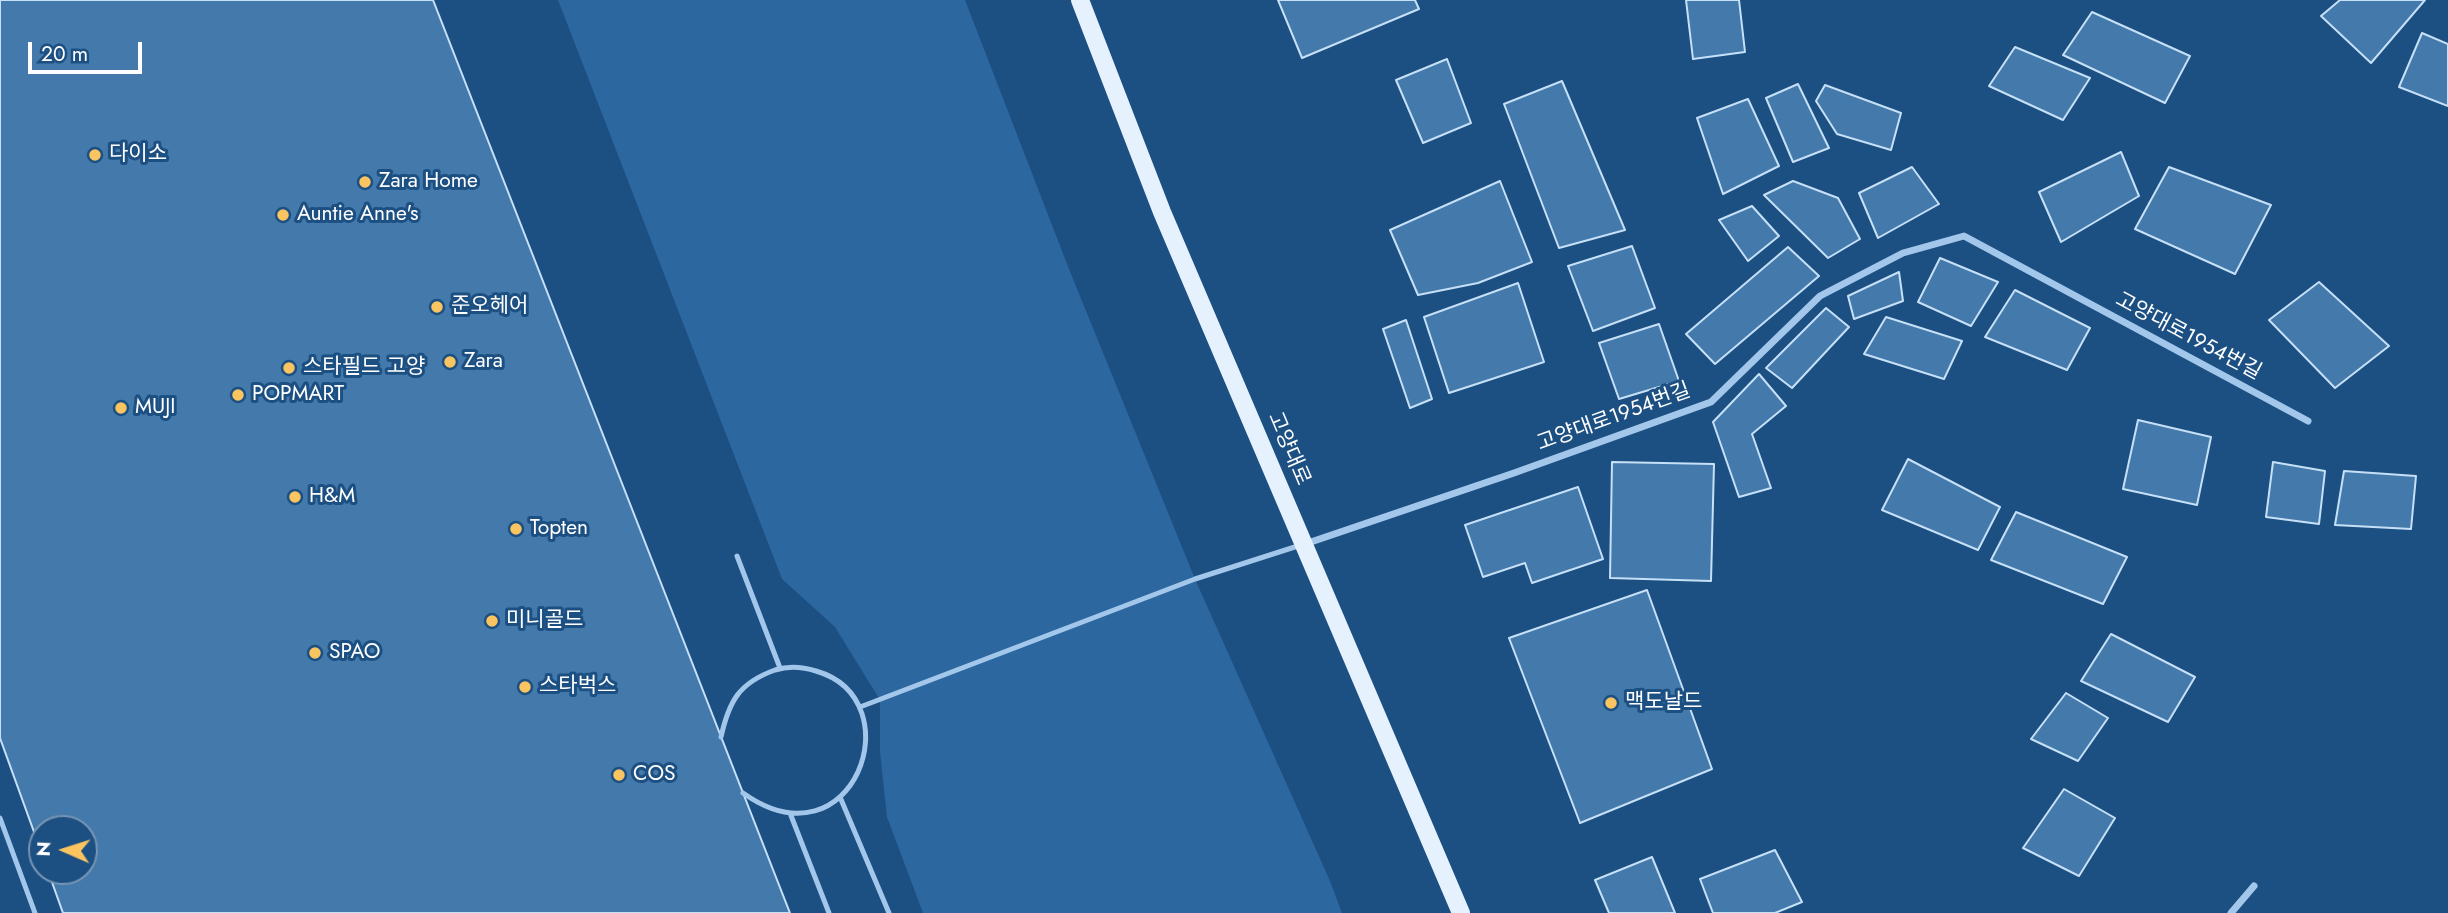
<!DOCTYPE html>
<meta charset="utf-8">
<style>
body{margin:0}
#map{position:relative;width:2448px;height:913px;overflow:hidden;background:#1c4f82;font-family:Jost,sans-serif}
canvas{display:block}
.north{position:absolute;left:28px;top:815px;width:70px;height:70px;box-sizing:border-box;background:#1c4f82;border:2px solid #7795b4;border-radius:50%;rotate:273deg;font-size:19px;font-weight:700;line-height:28px;text-align:center;color:#fff}
.north::after{content:'';display:block;margin:auto;width:24px;height:32px;background:#fac460;clip-path:polygon(50% 0,100% 100%,50% 72%,0 100%)}
.scale{position:absolute;left:28px;top:42px;width:114px;height:32px;box-sizing:border-box;border:4px solid #fff;border-top:0;padding-left:9px;font-size:21px;line-height:24px;white-space:nowrap;color:#fff;-webkit-text-stroke:5px #1c4f82;paint-order:stroke}
</style>
<div id="map">
<canvas width="2448" height="913"></canvas>
<div class="north">N</div>
<div class="scale">20 m</div>
</div>
<script>
const context = document.querySelector('canvas').getContext('2d');
context.lineJoin = 'round';
function fill(path, color) { context.fillStyle = color; context.fill(path, 'evenodd'); }
function strokePath(path, color, width, dash) { context.strokeStyle = color; context.lineWidth = width; context.lineCap = dash ? 'butt' : 'round'; context.setLineDash(dash || []); context.stroke(path); }
function write(font, color, halo, rows, align = 'center') {
  context.font = font + ' Jost,"Noto Sans KR",sans-serif'; context.lineWidth = 6; context.setLineDash([]); context.textBaseline = 'middle'; context.strokeStyle = halo; context.fillStyle = color; for (const [text, x, y, turn = 0] of rows) {
    context.save(); context.translate(x, y); context.rotate((+turn || 0) * Math.PI / 180); context.textAlign = isNaN(turn) ? turn : align; if (halo) context.strokeText(text, 0, 0); context.fillText(text, 0, 0); context.restore();
  }
}
fill(new Path2D(`
 M558,0H965L1069,269L1195,579L1330,881L1342,913H923L887,817L880,752V700L835,627L782,579Z`), '#2c679f');
const building = new Path2D(`
 M0,0H433L790,913H63L48,871H84V829H42V854L0,738Z
 M1278,0H1415L1419,9L1302,58Z
 M1686,0H1739L1745,52L1693,59Z
 M2340,0H2425L2371,63L2321,16Z
 M2092,12L2190,56L2165,103L2063,55Z
 M2422,33L2448,44V106L2399,87Z
 M2015,47L2090,78L2063,120L1989,86Z
 M1447,59L1471,123L1423,143L1396,80Z
 M1562,81L1625,230L1559,248L1504,104Z
 M1798,84L1829,148L1793,162L1766,98Z
 M1825,85L1901,113L1891,150L1837,134L1816,101Z
 M1748,99L1779,166L1723,194L1697,118Z
 M2121,152L2139,196L2061,242L2039,192Z
 M1912,167L1939,204L1878,238L1859,193Z
 M2169,167L2271,205L2235,274L2135,229Z
 M1500,181L1532,262L1478,283L1418,295L1390,230Z
 M1793,181L1838,198L1860,239L1828,258L1764,195Z
 M1752,206L1779,236L1748,261L1719,220Z
 M1632,246L1655,308L1593,331L1568,266Z
 M1788,247L1819,276L1715,364L1686,334Z
 M1940,258L1998,282L1971,326L1918,302Z
 M1899,272L1903,301L1854,319L1848,296Z
 M2319,282L2389,346L2335,388L2269,320Z
 M1518,283L1544,362L1449,393L1424,317Z
 M2015,290L2090,328L2067,370L1985,337Z
 M1826,308L1849,327L1792,388L1766,368Z
 M1886,317L1962,341L1944,379L1864,354Z
 M1406,320L1432,399L1410,408L1383,329Z
 M1659,324L1679,381L1619,399L1599,343Z
 M1759,374L1786,406L1752,434L1771,488L1739,497L1713,422Z
 M2138,420L2211,437L2197,505L2123,489Z
 M1908,459L2000,507L1978,550L1882,510Z
 M1612,462L1714,464L1711,581L1610,578Z
 M2273,462L2325,471L2319,524L2266,517Z
 M2344,471L2416,476L2411,529L2335,525Z
 M1578,487L1603,559L1532,583L1525,563L1483,577L1465,525Z
 M2016,512L2127,557L2103,604L1991,560Z
 M1647,590L1712,769L1580,823L1509,638Z
 M2111,634L2195,677L2168,722L2081,681Z
 M2066,693L2108,718L2078,761L2031,739Z
 M2064,789L2115,818L2079,876L2023,848Z
 M1775,850L1802,902L1775,913H1713L1700,879Z
 M1652,857L1675,913H1609L1595,880Z`);
fill(building, '#4479ab');
strokePath(building, '#c6e0f7', 2);
strokePath(new Path2D(`
 M737,556L780,668
 M860,707L1195,579L1301,545
 M721,737C729,701 739,683 775,670C788,666 803,667 816,671C915,700 853,871 743,793
 M840,797L889,913
 M790,813L829,913
 M0,818L35,913`), '#a2c7ea', 5);
strokePath(new Path2D(`
 M1305,544L1514,473L1711,402L1820,296L1903,253L1964,236L2308,421
 M2231,913L2254,886`), '#a2c7ea', 7);
strokePath(new Path2D(`
 M1080,0L1162,212L1461,913`), '#e6f1fe', 18);
for (const [x, y, r, color] of [
 [95,155,7,"#fac460"],
 [365,182,7,"#fac460"],
 [283,215,7,"#fac460"],
 [437,307,7,"#fac460"],
 [450,362,7,"#fac460"],
 [289,368,7,"#fac460"],
 [238,395,7,"#fac460"],
 [121,408,7,"#fac460"],
 [295,497,7,"#fac460"],
 [516,529,7,"#fac460"],
 [492,621,7,"#fac460"],
 [315,653,7,"#fac460"],
 [525,687,7,"#fac460"],
 [1611,703,7,"#fac460"],
 [619,775,7,"#fac460"]
]) { const dot = new Path2D(); dot.arc(x, y, r, 0, 2 * Math.PI); context.fillStyle = color; context.fill(dot); strokePath(dot, '#1c4f82', 2.5); }
write('21px', '#fff', '#1c4f82', [
 ["다이소",109,155],
 ["Zara Home",379,182],
 ["Auntie Anne's",297,215],
 ["준오헤어",451,307],
 ["Zara",464,362],
 ["스타필드 고양",303,368],
 ["POPMART",252,395],
 ["MUJI",135,408],
 ["H&M",309,497],
 ["Topten",530,529],
 ["미니골드",506,621],
 ["SPAO",329,653],
 ["스타벅스",539,687],
 ["맥도날드",1625,703],
 ["COS",633,775]
], 'left');
write('21px', '#fff', '#1c4f82', [
 ["고양대로1954번길",2188,337,28],
 ["고양대로1954번길",1614,418,-20],
 ["고양대로",1288,449,67]
]);
</script>
